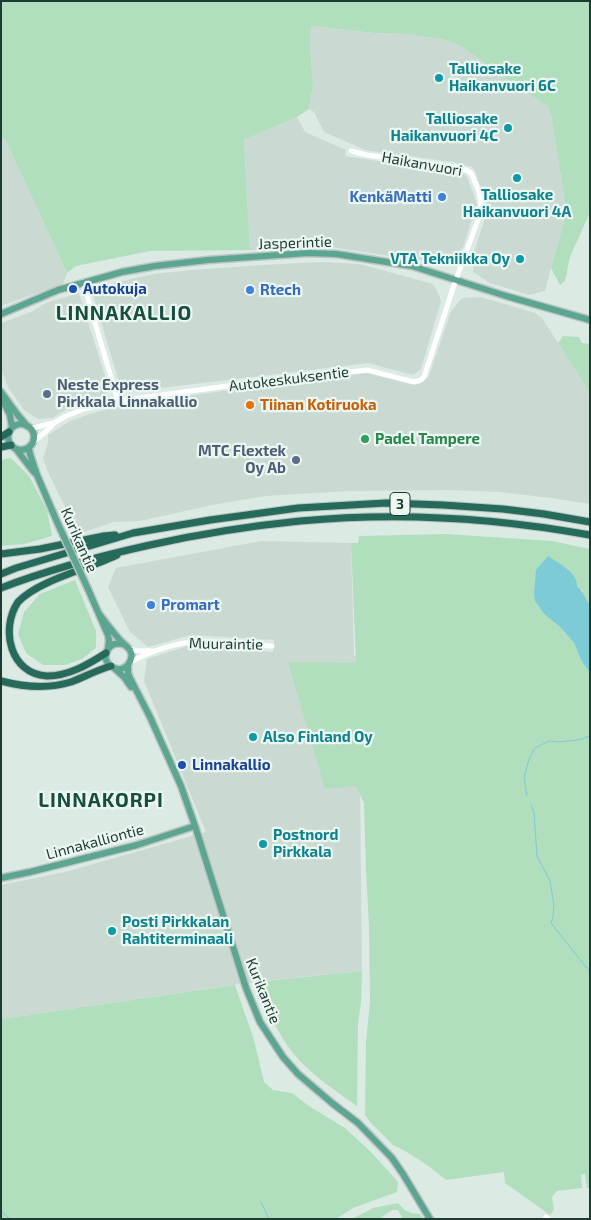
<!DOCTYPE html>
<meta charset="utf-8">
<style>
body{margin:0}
#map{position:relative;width:591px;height:1220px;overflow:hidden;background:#dceae4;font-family:"Exo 2",sans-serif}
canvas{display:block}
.frame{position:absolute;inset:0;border:2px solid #1c3b32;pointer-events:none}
</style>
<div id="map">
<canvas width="591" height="1220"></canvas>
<div class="frame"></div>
</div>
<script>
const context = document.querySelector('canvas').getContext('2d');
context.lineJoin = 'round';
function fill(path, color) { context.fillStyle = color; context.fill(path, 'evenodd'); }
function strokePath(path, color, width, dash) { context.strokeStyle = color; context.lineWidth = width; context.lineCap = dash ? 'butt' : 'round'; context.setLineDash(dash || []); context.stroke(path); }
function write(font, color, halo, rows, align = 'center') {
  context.font = font + ' "Exo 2",sans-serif'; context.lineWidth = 4.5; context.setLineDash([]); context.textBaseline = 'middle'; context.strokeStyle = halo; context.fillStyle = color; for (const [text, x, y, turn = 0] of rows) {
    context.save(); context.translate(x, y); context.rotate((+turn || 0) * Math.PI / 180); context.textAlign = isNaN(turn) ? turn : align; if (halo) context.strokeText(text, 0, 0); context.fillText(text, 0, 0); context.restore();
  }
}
fill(new Path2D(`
 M311,26L374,33L406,34L446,40L459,45L486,64L548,107L551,116L566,208L565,218L551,268L545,291L529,295L490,283L473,272L474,252L487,212L486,196H484L475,171L472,167L452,162L365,150L324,132L314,112L309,109L313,85L310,45Z
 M297,117L305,132L346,150L345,156L464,174L467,177L477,204L463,247L451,260L444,263L416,259L402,256H389L331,247L250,250L244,140Z
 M1,137L5,139L67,273L63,284L1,306Z
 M321,262L360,264L433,284L439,295L441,301L421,369L413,375L368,363L128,392L120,386L91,288L154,274L192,270L262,265Z
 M79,293L109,389L104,397L67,409L52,418L38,419L24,410L8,387L1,369V323L33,311L46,303Z
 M481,297L535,313L542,318L590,393V504L551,498L499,492L450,490L348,491L266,496L212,505L140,521L114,522L78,534L47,470L43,458L48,443V435L70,421L90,414L127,404L342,375L368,373L412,384L421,383L429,376L451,311L462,298Z
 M261,541L351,543L354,656H356L360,783L362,971L261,981L1,1019V885L65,872L206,832L144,681L147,659L190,645L273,652L274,640L191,635L148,647L130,632L108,587L116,568Z`), '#cadad2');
fill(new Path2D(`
 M1,1H590V212L570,257L565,281L560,285L551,268L565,218L566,208L551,116L548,107L486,64L459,45L446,40L406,34L374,33L311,26L310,45L313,85L309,109L297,117L244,140L250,250L150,251L76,266L67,273L5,139L1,137Z
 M563,336L579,337L582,343L590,344V393L558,343Z
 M11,458L29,476L47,510L52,536L24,544L1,546V460Z
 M446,534L552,541L590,549V605L586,600L582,590L535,601L544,614L560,627L574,643L581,660L590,673V1188H587L585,1174L581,1175L582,1188L557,1191L552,1197L554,1210L550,1215L505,1183L504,1172L446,1180L427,1165L405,1151L393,1145L371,1123L365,1115L366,1043L370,1001L369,926L366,870L364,803L356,786L325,789L288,662L356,663L351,543H358L359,536Z
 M75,580L96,631V648L82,659L65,665H43L26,653L18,634L24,612L40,594Z
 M362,971L361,1003L358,1023L357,1106C333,1089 304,1070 287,1045C274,1025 264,1004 255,982Z
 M235,985L254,1040L264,1082L273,1090L292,1093L309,1106L345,1128L372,1153L398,1182L397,1192L353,1208L336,1219H1V1019Z
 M398,1203C406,1212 408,1213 420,1214L423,1219H403L398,1210H392L379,1219H352L373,1208Z`), '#b1dfbd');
fill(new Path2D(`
 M548,556C559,564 578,572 577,587C584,591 585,599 590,605V673L581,660L574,643L560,627L544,614L535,601L534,594L536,570Z`), '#7ccbd7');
strokePath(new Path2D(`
 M527,796L524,778L529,759L535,748L549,741L558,742L578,740L590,736
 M531,805L534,813L537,856L550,881L554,905L553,917L551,923L590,972
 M261,1202L269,1219
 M1,1211L10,1219`), '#7ccbd7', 1);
const major = new Path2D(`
 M1,314L58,290L122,272L155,266L208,260L308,253L336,254L412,266L506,296L590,320
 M1,392L17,414L27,426
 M1,397L10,415L12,427
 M8 437a13 13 0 1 1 26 0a13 13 0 1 1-26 0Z
 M30,446L29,449L30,454L37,475L58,524
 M16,449L33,471L36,474
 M88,589L108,635L109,640L108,648
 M100,615C106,623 112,631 119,639C122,643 127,646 130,650C135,660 125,673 114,668C98,662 107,637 125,645
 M128,665V673L130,678L150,717L181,786L195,826L246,988L260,1022L283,1057L298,1074L332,1103L358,1123L392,1158L403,1174L430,1219
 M114,668L124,677L131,687
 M1,878L30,872L137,845L195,826`);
const highway = new Path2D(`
 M1,437L9,432
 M1,447L11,445
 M1,554L40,549L104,536L115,535
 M1,574L16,568L133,533L210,520L298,508L386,503L443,505L503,509L544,514L590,522
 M1,588C50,569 100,556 150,545C199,534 250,526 300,521C395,512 496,518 590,535
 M106,653C89,664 69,676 47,676C10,674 0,629 18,602C39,580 88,569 117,555
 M1,681C24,687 48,689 71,682C84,677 97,670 111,666`);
strokePath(major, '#bbc4c2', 9);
strokePath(highway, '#bbc4c2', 9);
strokePath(new Path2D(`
 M83,282L118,401
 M30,428C38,428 45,424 54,423
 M32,443L50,428L54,423L66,416L84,409L118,401L227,386L270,382L367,370L414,382L421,380L424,377L454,285L479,217L481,205L479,192L473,177L471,173L466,170L455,167L367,155L351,151
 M129,648C137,653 143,650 152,651
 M129,663C150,651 173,644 197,641L272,646
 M545,1219L546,1217L549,1219`), '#fff', 5);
strokePath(major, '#5ba591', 6);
strokePath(highway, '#256a5b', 7);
const majorBridge = new Path2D(`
 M58,524L88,589`);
strokePath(majorBridge, '#bbc4c2', 9, []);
strokePath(majorBridge, '#5ba591', 6);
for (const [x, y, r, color] of [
 [439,78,5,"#0f9aa8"],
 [508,128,5,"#0f9aa8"],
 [517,178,5,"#0f9aa8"],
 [442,197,5,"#3f7fe0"],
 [520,259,5,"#0f9aa8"],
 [73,289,5,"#1a4fb4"],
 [250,290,5,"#3f7fe0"],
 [47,394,5,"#5c6f8a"],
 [250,405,5,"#e8710a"],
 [365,439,5,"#2e9e5b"],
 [296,460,5,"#5c6f8a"],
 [151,605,5,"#3f7fe0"],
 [253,737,5,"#0f9aa8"],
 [182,765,5,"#1a4fb4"],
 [263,844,5,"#0f9aa8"],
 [112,931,5,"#0f9aa8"]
]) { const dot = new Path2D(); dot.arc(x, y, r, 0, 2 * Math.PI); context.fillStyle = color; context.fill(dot); strokePath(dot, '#ecf7f1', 2); }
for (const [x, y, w] of [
 [400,504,20]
]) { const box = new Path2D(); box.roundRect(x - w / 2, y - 11.5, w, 23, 4); context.fillStyle = '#ecf7f1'; context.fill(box); strokePath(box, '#1c3b32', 1); }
write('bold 14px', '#1c3b32', null, [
 ["3",400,504]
]);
write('bold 15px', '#0d838f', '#ecf7f1', [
 ["Talliosake",449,69],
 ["Haikanvuori 6C",449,86],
 ["Talliosake",498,119,"right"],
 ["Haikanvuori 4C",498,136,"right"],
 ["Talliosake",517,195,"center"],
 ["Haikanvuori 4A",517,212,"center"],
 ["VTA Tekniikka Oy",510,259,"right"],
 ["Also Finland Oy",263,737],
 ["Postnord",273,835],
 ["Pirkkala",273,852],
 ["Posti Pirkkalan",122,922],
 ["Rahtiterminaali",122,939]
], 'left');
write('15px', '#1c3b32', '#ecf7f1', [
 ["Haikanvuori",422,164,10],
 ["Jasperintie",295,243,-2],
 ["Autokeskuksentie",289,379,-7],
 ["Kurikantie",79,540,66],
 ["Muuraintie",226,644,1],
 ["Linnakalliontie",95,842,-15],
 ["Kurikantie",263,991,68]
]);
write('bold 15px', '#366cbe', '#ecf7f1', [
 ["KenkäMatti",432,197,"right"],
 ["Rtech",260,290],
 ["Promart",161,605]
], 'left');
write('bold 15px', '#164399', '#ecf7f1', [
 ["Autokuja",83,289],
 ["Linnakallio",192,765]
], 'left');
write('bold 15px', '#4e5e75', '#ecf7f1', [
 ["Neste Express",57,385],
 ["Pirkkala Linnakallio",57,402],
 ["MTC Flextek",286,451,"right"],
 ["Oy Ab",286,468,"right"]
], 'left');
write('bold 15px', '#c56008', '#ecf7f1', [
 ["Tiinan Kotiruoka",260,405]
], 'left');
write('bold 15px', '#27864d', '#ecf7f1', [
 ["Padel Tampere",375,439]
], 'left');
context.letterSpacing = '1px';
write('bold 20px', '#174e40', '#ecf7f1', [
 ["LINNAKALLIO",124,313],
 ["LINNAKORPI",101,800]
]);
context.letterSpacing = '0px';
</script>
